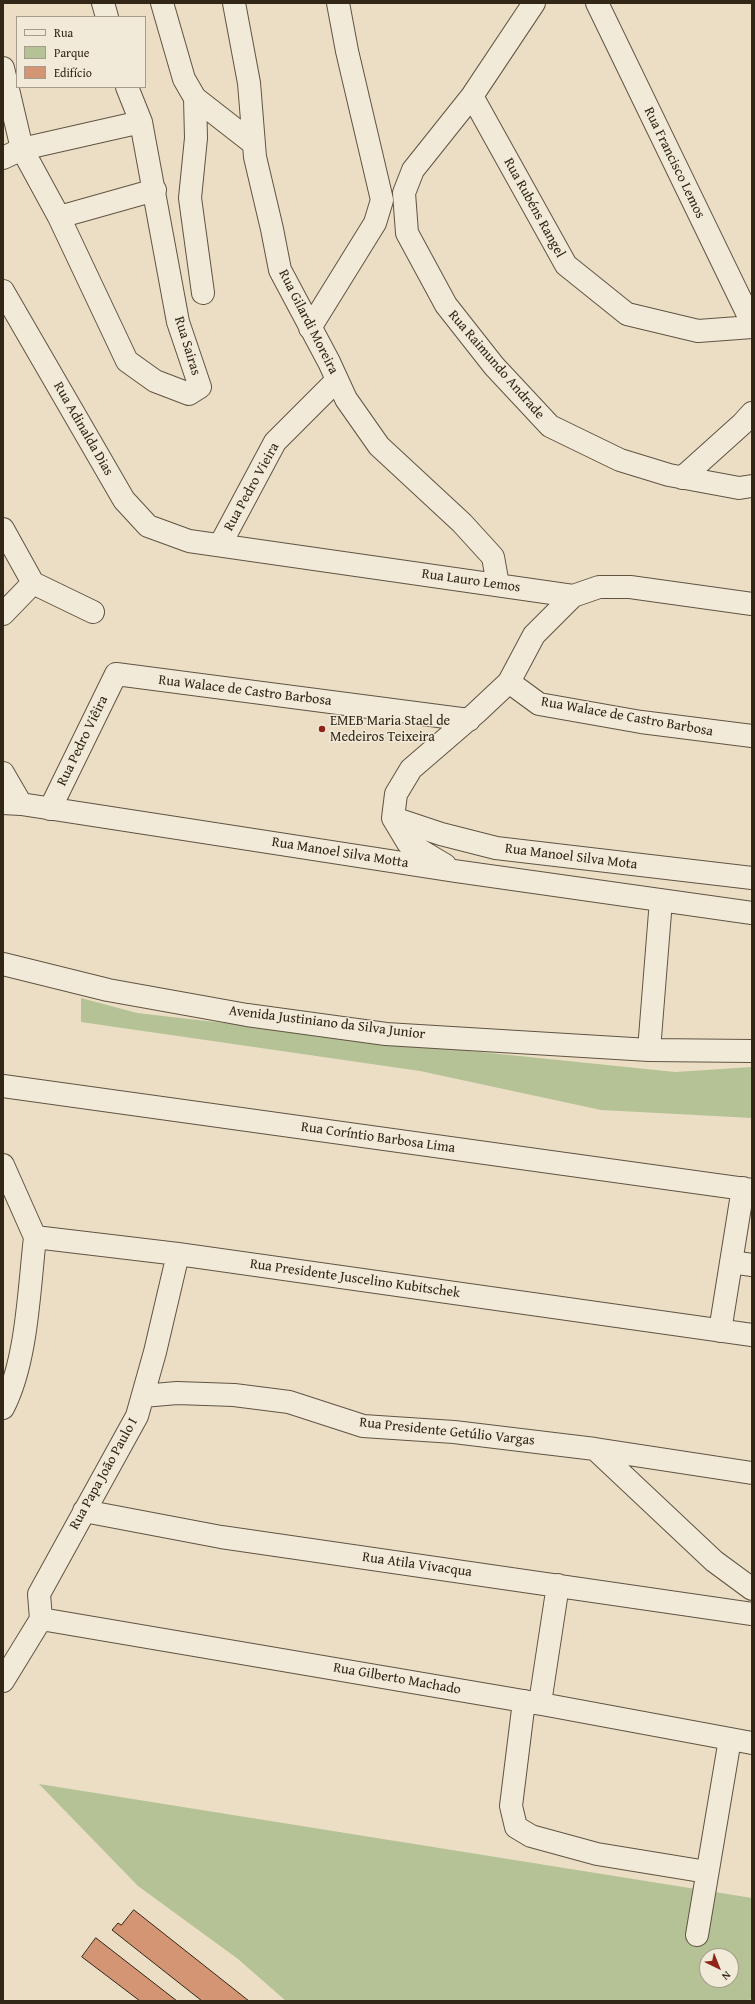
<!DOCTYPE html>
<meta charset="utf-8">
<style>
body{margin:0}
#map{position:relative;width:755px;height:2004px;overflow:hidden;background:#ebdec5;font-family:"Gentium Book Plus",serif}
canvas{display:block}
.frame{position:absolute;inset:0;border:4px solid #322617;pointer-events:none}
.legend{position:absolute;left:16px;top:16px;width:130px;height:72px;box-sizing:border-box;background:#f2ead9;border:1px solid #a59c8b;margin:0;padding:5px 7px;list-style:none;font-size:12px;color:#322617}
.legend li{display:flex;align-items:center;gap:8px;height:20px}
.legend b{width:20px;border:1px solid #a59c8b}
.north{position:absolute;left:699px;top:1948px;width:40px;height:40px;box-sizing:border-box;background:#f2ead9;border:1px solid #a59c8b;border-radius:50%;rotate:137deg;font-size:11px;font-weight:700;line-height:16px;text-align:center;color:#322617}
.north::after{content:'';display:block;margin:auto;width:14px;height:18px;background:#8f2418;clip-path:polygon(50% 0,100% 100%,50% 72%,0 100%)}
</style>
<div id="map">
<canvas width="755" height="2004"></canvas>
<div class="frame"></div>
<ul class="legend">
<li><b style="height:5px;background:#f2ead9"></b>Rua</li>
<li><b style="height:11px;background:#b5c296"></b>Parque</li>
<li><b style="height:11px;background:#d39574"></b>Edifício</li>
</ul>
<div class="north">N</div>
</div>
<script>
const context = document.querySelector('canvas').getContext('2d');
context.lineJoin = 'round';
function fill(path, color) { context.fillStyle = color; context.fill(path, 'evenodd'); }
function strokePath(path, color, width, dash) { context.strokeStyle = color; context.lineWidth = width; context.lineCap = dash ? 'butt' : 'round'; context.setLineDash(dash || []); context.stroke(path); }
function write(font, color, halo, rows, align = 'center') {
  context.font = font + ' "Gentium Book Plus",serif'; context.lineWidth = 3; context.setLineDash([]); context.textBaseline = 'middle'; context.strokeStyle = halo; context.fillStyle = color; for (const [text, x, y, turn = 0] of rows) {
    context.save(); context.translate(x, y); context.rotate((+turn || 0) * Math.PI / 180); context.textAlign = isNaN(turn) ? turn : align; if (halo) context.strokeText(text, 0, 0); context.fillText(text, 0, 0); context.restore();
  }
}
fill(new Path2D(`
 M81,998L137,1013L451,1049L675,1072L752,1067V1118L601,1110L420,1071L81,1022Z
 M39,1784L752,1898V1995L750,2001H286L238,1959L138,1886ZM707,1956H731V1980H707Z`), '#b5c296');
const building = new Path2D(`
 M134,1910L249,2001H202L112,1930L118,1923L121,1925Z
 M96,1938L177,2001H140L82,1957Z`);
fill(building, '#d39574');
strokePath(building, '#322617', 1);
const minor = new Path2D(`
 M103,3L107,17
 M162,3L184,79L195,98L254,144
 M234,3L249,83L255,157L272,229L280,270L329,362L346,399L379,446L462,523L493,557L498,585
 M534,3L472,96L413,170L404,193L407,233L446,305L494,366L550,426L620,460L669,475L739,488L752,486
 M597,3L752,323
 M3,68L22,149L59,217L127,361L155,381L189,394L200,387L178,322L141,122L127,87
 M472,96L566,265L627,314L698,331L752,327
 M195,98L196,138L190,198L203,293
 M3,158L22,149L141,122
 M59,217L155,190
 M3,291L124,500L148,526L189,541L573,596L599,587H630L752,604
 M310,328L375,223L382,200L347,51L338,3
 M682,478L742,424L752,413
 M3,529L33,583L93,612
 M220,545L275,442L337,380
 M3,614L33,583
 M509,682L539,704L641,722L752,736
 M3,773L21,804
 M3,803L21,804L455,871L752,913
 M50,809L116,674L469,720
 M393,818L441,834L496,848L752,878
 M445,865L408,843L393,818L396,794L411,769L476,713L509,682L534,635L573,596
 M3,964L108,990L247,1015L386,1034L649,1050L752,1051
 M649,1050L661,900
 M3,1086L752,1190
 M3,1165L35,1237L178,1254L752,1335
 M731,1262L752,1265
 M720,1331L743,1188
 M143,1396L177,1393L234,1395L289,1402L363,1426L454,1432L595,1449L752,1473
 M3,1408C27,1362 29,1290 35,1237
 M595,1449L714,1561L752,1589
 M84,1511L221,1537L752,1614
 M41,1619L547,1705L752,1743
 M3,1681L41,1619L39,1594L137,1416L155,1352L178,1254
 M524,1701L511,1806L516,1827L531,1836L597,1854L707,1872
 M540,1703L558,1585
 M697,1935L730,1739`);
strokePath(minor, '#605442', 24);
strokePath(minor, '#f2ead9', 22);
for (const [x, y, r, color] of [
 [322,729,4,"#8f2418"]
]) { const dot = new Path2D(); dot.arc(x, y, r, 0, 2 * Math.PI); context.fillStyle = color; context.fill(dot); strokePath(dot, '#f2ead9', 1.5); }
write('14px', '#322617', '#f2ead9', [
 ["Rua Francisco Lemos",674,163,64],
 ["Rua Rubéns Rangel",534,208,61],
 ["Rua Gilardi Moreira",308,322,63],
 ["Rua Sairas",187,346,73],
 ["Rua Raimundo Andrade",496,365,49],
 ["Rua Adinalda Dias",83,429,60],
 ["Rua Pedro Vieira",252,487,-61],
 ["Rua Lauro Lemos",471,581,8],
 ["Rua Walace de Castro Barbosa",245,691,7],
 ["Rua Walace de Castro Barbosa",627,717,10],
 ["Rua Pedro Viêira",83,741,-64],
 ["Rua Manoel Silva Motta",340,853,9],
 ["Rua Manoel Silva Mota",571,857,7],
 ["Avenida Justiniano da Silva Junior",327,1023,7],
 ["Rua Coríntio Barbosa Lima",378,1138,8],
 ["Rua Presidente Juscelino Kubitschek",355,1279,8],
 ["Rua Presidente Getúlio Vargas",447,1432,6],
 ["Rua Papa João Paulo I",104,1474,-61],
 ["Rua Atila Vivacqua",417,1565,8],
 ["Rua Gilberto Machado",397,1679,10]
]);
write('14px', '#322617', '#f2ead9', [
 ["EMEB Maria Stael de",330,721],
 ["Medeiros Teixeira",330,737]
], 'left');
</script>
